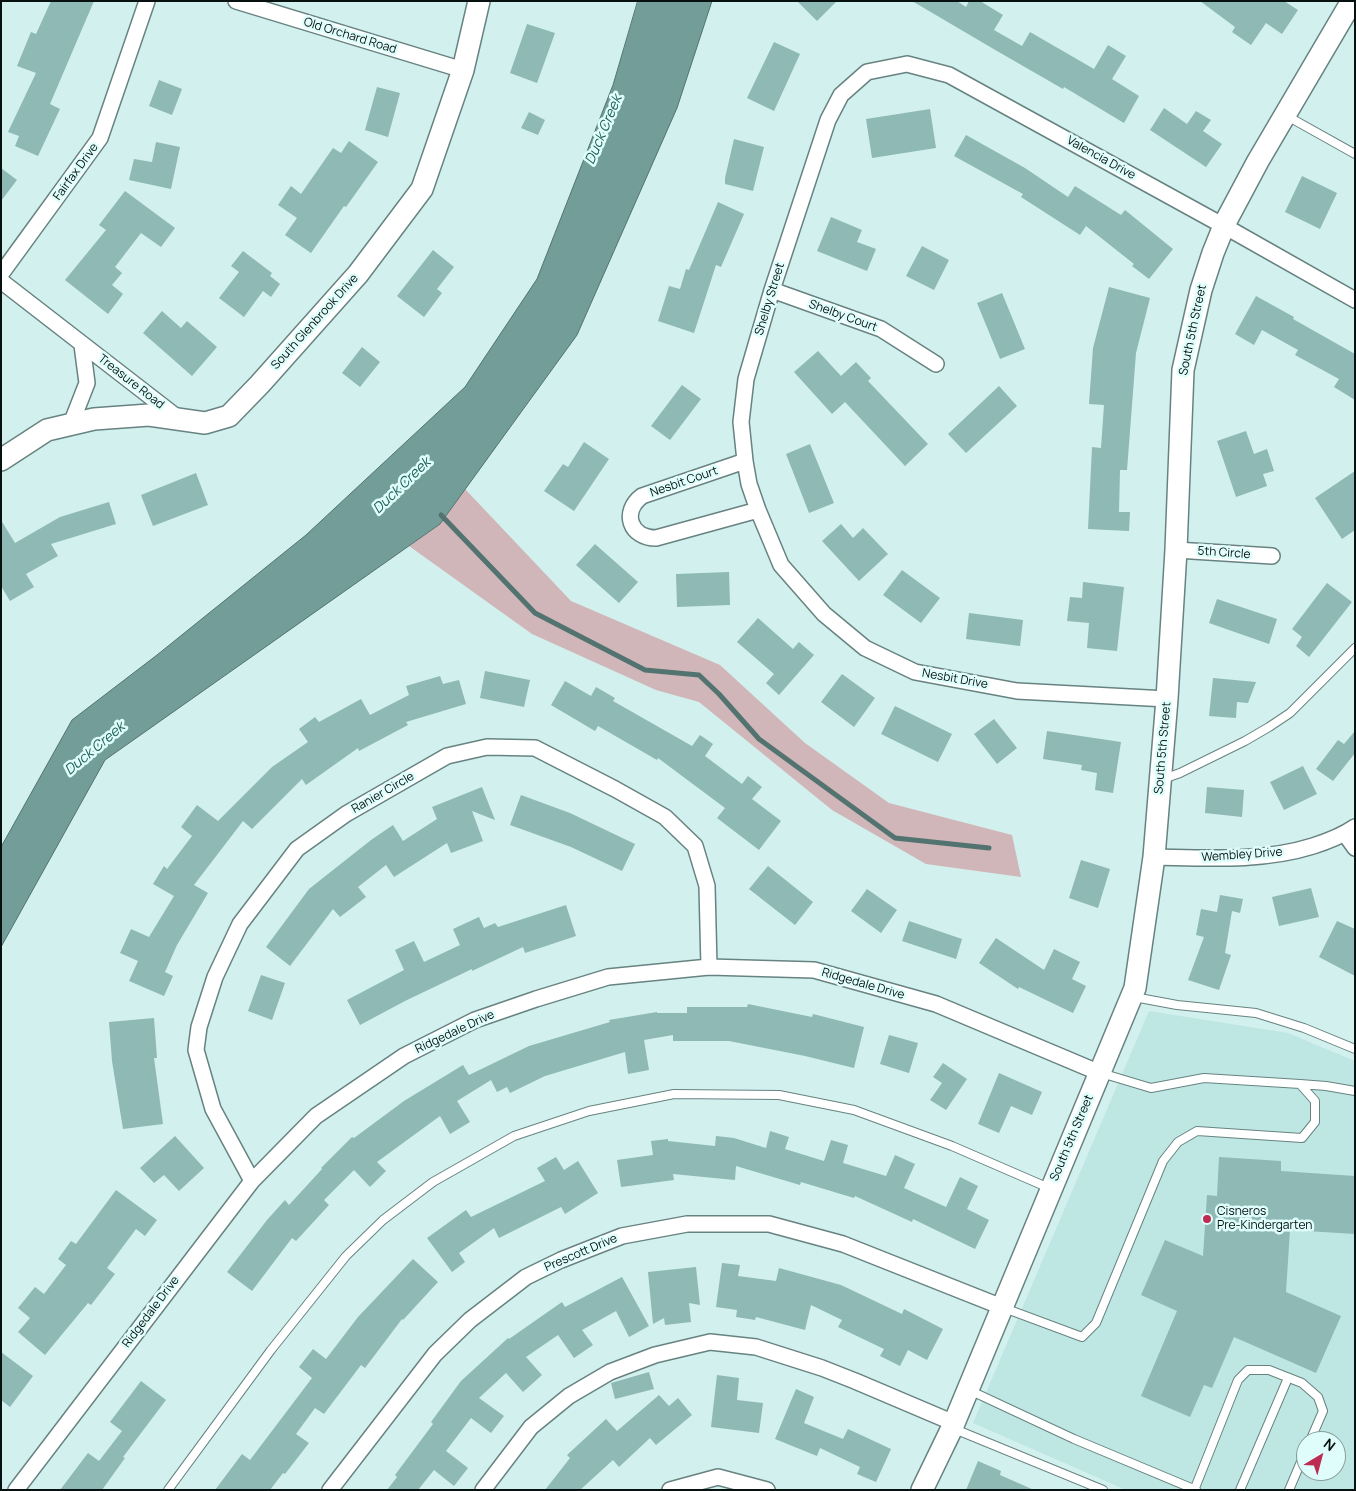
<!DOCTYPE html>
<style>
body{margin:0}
#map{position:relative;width:1356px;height:1491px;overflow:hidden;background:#d2f0ee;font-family:Manrope,sans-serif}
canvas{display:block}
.frame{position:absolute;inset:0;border:2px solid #071110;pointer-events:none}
.north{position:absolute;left:1296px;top:1431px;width:50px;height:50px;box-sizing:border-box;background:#dffefb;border:1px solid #899f9d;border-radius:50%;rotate:37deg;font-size:14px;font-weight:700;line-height:20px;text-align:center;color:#071110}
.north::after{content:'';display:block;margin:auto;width:18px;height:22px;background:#bc2c53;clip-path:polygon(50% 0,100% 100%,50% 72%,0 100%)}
</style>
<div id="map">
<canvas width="1356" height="1491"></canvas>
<div class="frame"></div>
<div class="north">N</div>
</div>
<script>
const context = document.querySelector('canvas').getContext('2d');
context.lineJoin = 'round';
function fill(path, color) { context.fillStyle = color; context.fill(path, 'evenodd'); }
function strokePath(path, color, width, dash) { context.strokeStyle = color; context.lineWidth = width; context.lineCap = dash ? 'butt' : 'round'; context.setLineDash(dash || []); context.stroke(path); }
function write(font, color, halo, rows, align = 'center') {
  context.font = font + ' Manrope,sans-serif'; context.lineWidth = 5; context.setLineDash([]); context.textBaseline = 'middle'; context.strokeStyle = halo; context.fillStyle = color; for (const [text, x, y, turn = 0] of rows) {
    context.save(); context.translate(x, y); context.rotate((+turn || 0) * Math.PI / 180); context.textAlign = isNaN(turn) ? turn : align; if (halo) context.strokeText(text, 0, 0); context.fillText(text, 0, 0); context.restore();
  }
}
fill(new Path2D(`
 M1149,1011L1288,1033L1355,1061V1490H1126L973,1423ZM1306,1441H1336V1471H1306Z`), '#bee7e3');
fill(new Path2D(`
 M465,489L571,601L720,665L805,743L889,803L1012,835L1021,877L926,864L832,810L699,702L656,690L532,634L409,546L440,524Z`), '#d0b6b8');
const water = new Path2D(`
 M638,1H712L677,108L577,335L440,524L105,760L1,947V847L72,720L157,655L306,535L465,387L537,279L613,85Z`);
fill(water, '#729d99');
strokePath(water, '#527370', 1);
strokePath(new Path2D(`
 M441,515L535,613L645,670L699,675L719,694L759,739L895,838L989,848`), '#527370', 5);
fill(new Path2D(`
 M51,1H94L50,104L60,109L38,156L15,146L19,136L8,132L36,73L17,66L31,32L36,34Z
 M797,1H837L817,21Z
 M912,1H957L966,7L969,1H980L1003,15L994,30L1022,46L1030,32L1094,69L1108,45L1126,56L1112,79L1139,96L1124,123L1064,87L1063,89L997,51Z
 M1200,1H1284L1298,10L1282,34L1266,23L1251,45L1232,32L1235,27Z
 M527,24L555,33L537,83L510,73Z
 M774,42L800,54L774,111L747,98Z
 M159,80L182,89L172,115L149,106Z
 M377,87L400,93L388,137L365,130Z
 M1164,108L1187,124L1196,111L1211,120L1203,131L1222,144L1206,167L1150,130Z
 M930,109L936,148L872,158L866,119Z
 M529,112L545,120L538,135L521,128Z
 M966,135L1025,168L1068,197L1075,186L1121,215L1125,210L1173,249L1149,279L1132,266L1134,264L1086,226L1080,235L1021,197L1023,194L954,156Z
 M734,139L764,147L753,191L725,184V178Z
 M349,141L378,162L346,207L344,206L311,253L285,235L297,218L278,205L291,186L301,194L333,148L341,153Z
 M156,142L180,147L171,189L129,180L134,159L152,162Z
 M1,168L17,180L1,201Z
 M1302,176L1337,193L1320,229L1285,212Z
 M125,191L175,228L161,247L141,233L115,267L122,273L112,285L123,294L108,314L65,280L106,230L99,225Z
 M718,202L744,214L721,267L716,265L694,333L658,321L669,286L680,289L686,269L689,270Z
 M831,217L862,230L857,242L876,249L867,271L817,251Z
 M922,246L949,260L934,290L906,276Z
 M433,250L454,267L437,289L442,293L424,317L397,296Z
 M243,251L272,273L270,276L280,284L271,297L263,291L244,317L219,298L239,272L231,266Z
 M1109,287L1150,298L1136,353L1127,470H1120L1119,512H1130L1129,531L1088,529L1092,447L1101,448L1104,405L1089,404L1093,348Z
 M1002,293L1025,349L1000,359L977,303Z
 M1256,296L1294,317L1293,319L1355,354V400L1334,387L1339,379L1295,355L1298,350L1262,330L1254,345L1235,334Z
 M162,311L181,328L187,321L217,347L192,376L143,333Z
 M362,347L380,362L360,387L342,373Z
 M818,351L841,376L856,362L871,378L868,381L928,444L905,466L845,402L832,414L794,372Z
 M682,385L701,399L670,440L651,426Z
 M999,386L1017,406L966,453L948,434Z
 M1246,431L1254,454L1267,449L1274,471L1263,474L1267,486L1236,497L1217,441Z
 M584,442L609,459L574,511L544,491L563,464L568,467Z
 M810,444L834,503L809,513L786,454Z
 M1355,471V530L1342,539L1315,498Z
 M196,473L208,505L153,526L141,495Z
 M109,502L116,524L51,544L58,556L26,574L34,587L10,601L1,586V520L15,543L60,517Z
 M841,524L853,538L863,528L888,554L859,581L822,541Z
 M595,544L638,582L619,603L576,565Z
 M902,570L940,598L921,623L883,595Z
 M729,572L730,605L677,607L676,574Z
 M1083,582L1124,587L1117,651L1087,648L1089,623L1067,621L1070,597L1082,598Z
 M1327,583L1352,602L1309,657L1296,646L1302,637L1292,629Z
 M1217,599L1277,619L1269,644L1209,623Z
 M969,613L1023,620L1020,646L966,639Z
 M758,618L793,649L799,642L814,655L779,695L766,683L774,674L737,642Z
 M485,671L530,680L524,707L480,698Z
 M842,674L875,698L854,727L821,702Z
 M440,676L443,684L459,680L466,704L406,722L408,725L359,751L358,748L306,785L302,779L252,829L243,821L194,885L208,893L177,945L165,972L173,976L164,996L129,981L138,961L120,953L131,929L149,937L174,896L153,884L164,866L167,869L192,836L181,827L197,805L218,821L272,767L308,742L299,729L315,717L319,722L361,699L370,715L409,695L406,686Z
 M1213,678L1256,682L1248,703L1237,702L1236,718L1209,716Z
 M565,681L591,696L596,687L615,698L613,701L692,746L700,735L713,744L705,756L742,784L748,776L762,787L752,799L781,821L759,850L717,818L725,808L658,758L657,760L598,726L595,731L551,705Z
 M895,706L952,734L938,762L881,734Z
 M994,719L1017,748L997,764L974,734Z
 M1047,731L1121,742L1113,793L1095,790L1097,773L1081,770L1082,765L1043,759Z
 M1355,731V753L1333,781L1316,769L1338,740L1344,744Z
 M1303,766L1317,794L1284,810L1270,782Z
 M482,787L495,820L472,811L483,841L451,853L447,843L394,877L386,865L358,887L366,897L340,917L333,909L290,966L266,947L309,889L371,840L393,825L403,841L437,819L432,807Z
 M1207,787L1244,790L1242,817L1205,813Z
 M521,795L570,813L635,844L622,871L571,847L510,825Z
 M1081,860L1110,869L1098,908L1069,898Z
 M768,866L813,902L795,925L749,889Z
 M1311,888L1319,917L1279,926L1272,897Z
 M867,889L897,910L881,933L851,911Z
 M1220,895L1243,899L1240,913L1232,911L1225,953L1231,955L1219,990L1188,980L1204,937L1196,935L1201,909L1217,912Z
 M566,905L576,936L525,953L523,947L472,971V969L405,1001L360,1025L347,1000L404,970L395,950L414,941L424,962L460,945L453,929L479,917L484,928L495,923L498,927Z
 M909,921L962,939L956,959L902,941Z
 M1337,921L1355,929V976L1319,957Z
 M996,938L1044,970L1054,949L1080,962L1072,979L1086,986L1073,1013L1019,987L1018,989L979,963Z
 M261,975L285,983L272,1020L248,1011Z
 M748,1004L812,1017L813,1014L864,1027L854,1068L805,1056L729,1041H673V1035L644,1040L649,1070L628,1074L625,1052L545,1076L510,1093L507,1087L497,1092L491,1080L457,1101L470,1122L450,1134L440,1116L377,1162L386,1171L370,1187L354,1170L324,1200L329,1205L296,1241L292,1238L252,1291L227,1272L267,1220L285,1200L289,1205L322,1169L321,1168L352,1137L354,1138L404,1101L463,1065L469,1075L529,1046L610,1022L609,1020L657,1012V1013H687V1007H747Z
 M154,1018L157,1058H154L163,1124L123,1129L112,1061L109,1022Z
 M889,1035L918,1043L909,1073L880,1064Z
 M943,1063L967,1079L946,1110L930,1100L942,1083L933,1077Z
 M999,1073L1042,1092L1032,1115L1011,1106L999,1133L978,1124Z
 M770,1131L789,1137L785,1149L824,1161L831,1140L848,1145L843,1163L886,1176L895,1155L915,1164L904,1188L946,1207L960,1177L978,1186L967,1209L989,1220L975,1249L913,1219L912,1222L855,1196L854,1198L801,1182L800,1185L736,1166L735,1180L673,1174L674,1180L621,1187L617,1160L653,1155L651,1141L668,1139V1141L715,1146L716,1136L734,1138L766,1148Z
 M175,1136L204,1168L179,1191L164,1175L154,1183L140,1168Z
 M556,1157L564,1170L578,1161L598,1193L565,1214L561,1207L499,1238L494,1228L459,1253L465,1262L452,1272L427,1238L466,1210L471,1217L545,1181L537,1168Z
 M1219,1157L1281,1161V1171L1355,1176V1234L1290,1230L1286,1292L1341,1316L1316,1373L1234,1337L1212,1388L1204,1385L1190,1417L1141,1396L1177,1311L1141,1295L1165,1240L1203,1256L1207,1195L1217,1196Z
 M116,1190L157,1220L145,1236L136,1229L107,1268L115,1274L91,1305L88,1303L45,1355L18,1332L30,1318L18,1308L35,1287L44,1294L66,1265L58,1259L71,1241L76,1244Z
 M413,1259L438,1282L403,1320L402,1319L365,1368L361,1365L324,1414L315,1408L296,1434L309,1443L285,1474L283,1473L270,1490H215L242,1454L250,1460L312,1378L299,1367L313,1349L326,1359L358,1317Z
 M722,1263L740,1265L738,1276L776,1281L779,1268L841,1285L902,1314L904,1309L943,1329L927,1360L908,1350L900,1366L880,1356L884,1349L838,1327L842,1320L811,1305L805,1330L756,1317L755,1320L736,1317L737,1310L716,1307Z
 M696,1267L700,1305L689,1303L691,1322L665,1325L664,1318L653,1324L648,1272Z
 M622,1277L649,1326L629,1337L616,1311L582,1330L593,1345L574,1358L558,1335L526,1357L542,1375L523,1392L506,1373L479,1398L504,1416L491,1433L471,1418L446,1451L468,1468L454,1486L434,1470L418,1490H387L397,1477L395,1475L433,1424L431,1422L461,1381L508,1338L509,1339L562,1302L565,1307Z
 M1,1352L33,1376L10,1407L1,1400Z
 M649,1372L654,1389L615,1399L611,1383Z
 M717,1375L739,1378L737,1400L763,1403L759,1433L711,1427Z
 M141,1381L166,1400L123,1457L125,1458L102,1490H60L88,1453L99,1461L122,1431L110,1422Z
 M796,1389L814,1397L804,1423L843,1439L848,1429L891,1449L876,1482L857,1474L860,1467L820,1448L817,1456L775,1439Z
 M659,1395L669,1406L678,1398L692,1415L656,1445L650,1438L619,1467L613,1460L580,1490H545L570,1458L567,1455L606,1419L617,1431Z
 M978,1461L1001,1471L1000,1475L1034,1490H966Z`), '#8eb9b5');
const lane = new Path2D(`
 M1287,116L1355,154
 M1163,779L1180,773L1245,741L1269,727L1290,713L1355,648
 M1134,997L1177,1005L1256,1013L1304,1028L1355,1049
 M1300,1084L1326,1086L1355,1091
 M1004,1308L1082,1337L1096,1323L1163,1161L1178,1142L1197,1131L1302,1138L1315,1122V1101L1300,1084L1204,1078L1151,1088L1101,1073
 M969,1390L1074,1439L1196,1490
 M952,1428L1103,1490
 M1195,1488L1238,1380L1248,1370H1269L1302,1383L1318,1397L1323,1411L1310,1441
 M168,1490L271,1350L346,1256L383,1220L433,1182L514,1136L589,1111L674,1094L779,1095L854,1110L952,1146L1049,1188
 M1240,1490L1288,1378
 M1289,1490L1306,1450`);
const street = new Path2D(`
 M236,1L463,70
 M1,274L100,138L147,1
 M1,281L178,418
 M772,290L881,329L936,364
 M71,424L87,383L82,345
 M745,461L642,496C621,512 630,538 656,538L758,510
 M1176,550L1272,556
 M1167,699L1017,691L915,672L865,648L824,614L781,565L758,510L749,484L745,461L741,422L746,379L772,290L828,120L841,95L867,72L907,64L949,75L1233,231L1355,300
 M1345,834L1355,848
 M1154,857C1207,858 1262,862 1313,846C1329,841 1342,836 1355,827
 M252,1181L213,1109L196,1050L199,1027L215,977L240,924L297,849L346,814L447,756L487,747L535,748L615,789L665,817L695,846L707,886L709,967
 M16,1490L252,1181L316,1116L404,1056L475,1020L536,999L608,977L709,967L814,970L936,1004L1100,1073
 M330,1490L435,1354L470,1320L526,1277L561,1260L622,1236L687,1224H769L843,1244L1002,1307
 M483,1490L531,1427L569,1396L610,1372L655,1355L710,1342L756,1347L822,1368L855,1381L954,1423
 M670,1490L718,1477L767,1490`);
const secondary = new Path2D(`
 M1,460L47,430L94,419L149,415L205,423L229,416L260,384L358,274L422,189L463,70L479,1
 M922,1490L952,1428L1135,988L1154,857L1167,699L1176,550L1183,370L1201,290L1213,253L1226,221L1258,161L1352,1`);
strokePath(lane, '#678381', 10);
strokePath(street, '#678381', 18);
strokePath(secondary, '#678381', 24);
strokePath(lane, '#fff', 8);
strokePath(street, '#fff', 15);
strokePath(secondary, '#fff', 21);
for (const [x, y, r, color] of [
 [1207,1219,5,"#bc2c53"]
]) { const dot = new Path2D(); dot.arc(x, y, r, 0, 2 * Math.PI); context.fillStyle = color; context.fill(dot); strokePath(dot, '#dffefb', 2); }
write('12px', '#071110', '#dffefb', [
 ["Old Orchard Road",350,36,17],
 ["Valencia Drive",1101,158,29],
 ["Fairfax Drive",76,172,-54],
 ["Shelby Street",770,299,-73],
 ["Shelby Court",843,316,20],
 ["South Glenbrook Drive",315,322,-48],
 ["South 5th Street",1193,330,-78],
 ["Treasure Road",131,382,38],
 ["Nesbit Court",684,482,-19],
 ["5th Circle",1224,553,4],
 ["Nesbit Drive",955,679,10],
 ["South 5th Street",1163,748,-85],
 ["Ranier Circle",383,793,-30],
 ["Wembley Drive",1242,855,-4],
 ["Ridgedale Drive",863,984,16],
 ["Ridgedale Drive",455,1032,-25],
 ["South 5th Street",1072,1138,-67],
 ["Prescott Drive",581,1253,-23],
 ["Ridgedale Drive",151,1312,-53]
]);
write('12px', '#071110', '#dffefb', [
 ["Cisneros",1217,1212],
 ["Pre-Kindergarten",1217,1226]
], 'left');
write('italic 14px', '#205c58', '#dffefb', [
 ["Duck Creek",604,130,-67],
 ["Duck Creek",402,486,-44],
 ["Duck Creek",95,749,-40]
]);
</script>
